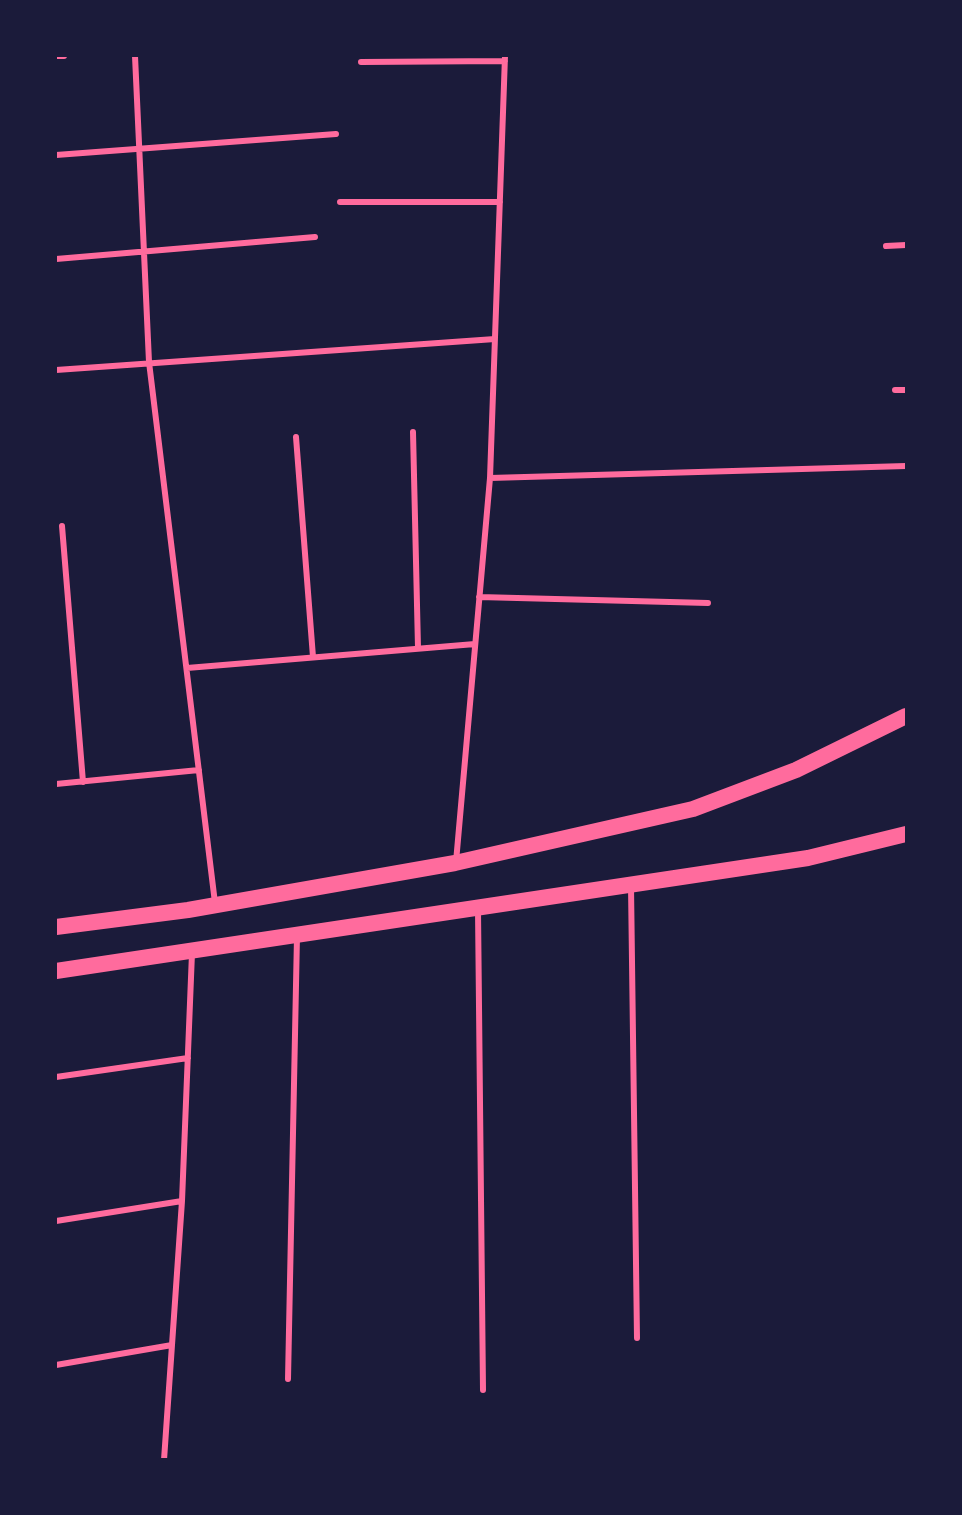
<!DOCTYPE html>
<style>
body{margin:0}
#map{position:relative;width:962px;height:1515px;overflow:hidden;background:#1b1b3a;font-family:"Roboto Condensed",sans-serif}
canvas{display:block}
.frame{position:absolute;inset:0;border:57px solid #1b1b3a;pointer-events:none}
</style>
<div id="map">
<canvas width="962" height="1515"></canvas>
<div class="frame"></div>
</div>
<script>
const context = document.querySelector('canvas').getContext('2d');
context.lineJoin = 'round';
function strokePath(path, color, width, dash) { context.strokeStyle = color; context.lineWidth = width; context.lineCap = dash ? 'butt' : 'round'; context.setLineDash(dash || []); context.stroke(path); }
strokePath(new Path2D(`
 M56,56H64
 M135,56L149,362L215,903
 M361,62L505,61
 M56,155L336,134
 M340,202H500
 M886,246L906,245
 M56,259L315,237
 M56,370L495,339
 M895,390H906
 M413,432L418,648
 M296,437L313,657
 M490,478L906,466
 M62,526L83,782
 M479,597L708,603
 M187,668L475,644
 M56,784L199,770
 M456,862L490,478L505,56
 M631,886L637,1338
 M478,910L483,1390
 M56,1077L188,1058
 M56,1221L182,1201
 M56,1365L172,1345
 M288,1379L297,936
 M164,1460L182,1201L192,953`), '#ff6b9d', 6);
strokePath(new Path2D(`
 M56,927L188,910L455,863L693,809L796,770L906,716
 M56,971L808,858L906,834`), '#ff6b9d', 16);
</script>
